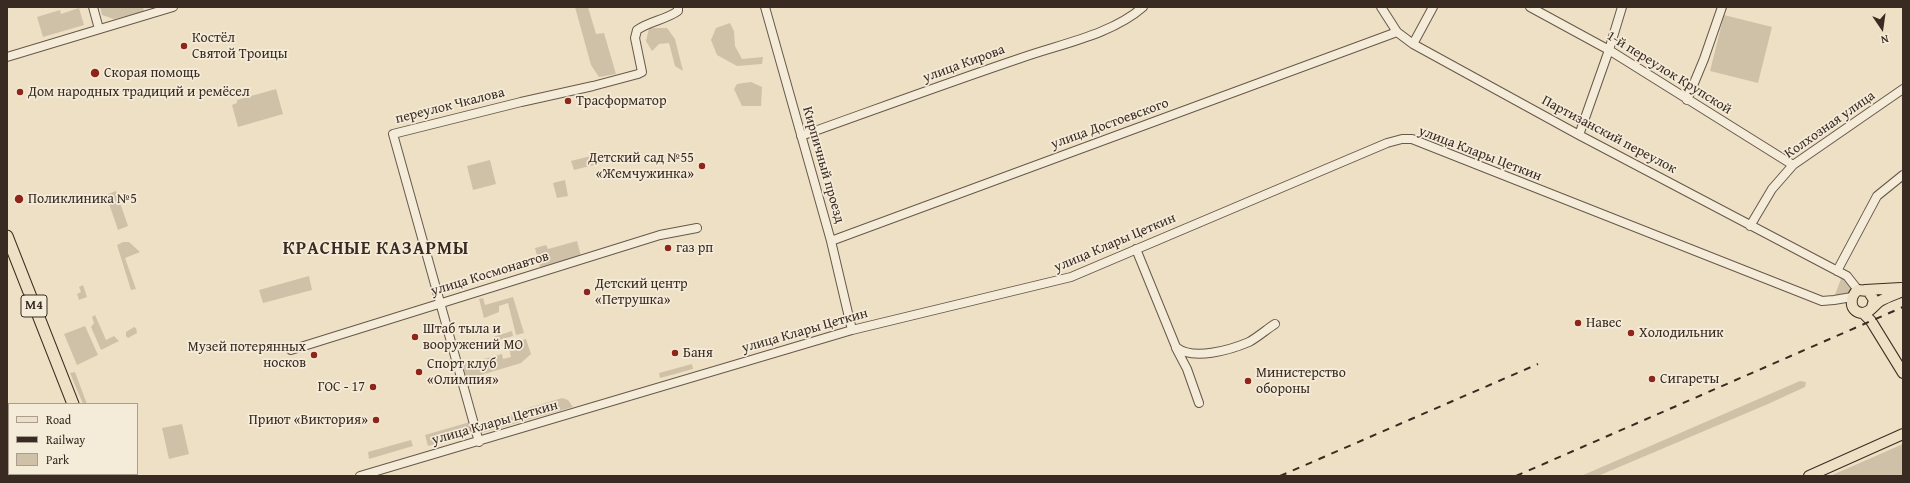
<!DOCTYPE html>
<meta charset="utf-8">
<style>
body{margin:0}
#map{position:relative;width:1910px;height:483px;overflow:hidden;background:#eee0c4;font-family:"Gentium Book Plus",serif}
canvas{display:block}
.frame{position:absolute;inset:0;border:8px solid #3a2b22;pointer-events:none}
.legend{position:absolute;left:8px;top:403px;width:130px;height:72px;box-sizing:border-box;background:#f4ebd9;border:1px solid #aa9e90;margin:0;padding:5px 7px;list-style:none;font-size:12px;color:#3a2b22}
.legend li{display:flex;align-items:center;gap:8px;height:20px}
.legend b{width:20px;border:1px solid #aa9e90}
.north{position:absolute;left:1862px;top:8px;width:40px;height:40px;-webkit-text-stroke:3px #f4ebd9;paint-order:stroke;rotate:167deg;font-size:11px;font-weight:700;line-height:16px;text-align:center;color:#3a2b22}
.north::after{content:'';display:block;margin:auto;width:14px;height:18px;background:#3a2b22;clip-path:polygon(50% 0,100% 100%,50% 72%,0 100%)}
</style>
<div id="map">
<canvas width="1910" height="483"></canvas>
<div class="frame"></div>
<ul class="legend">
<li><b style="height:5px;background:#eee0c4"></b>Road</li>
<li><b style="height:5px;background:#3a2b22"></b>Railway</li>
<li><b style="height:11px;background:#cfc1a8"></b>Park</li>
</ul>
<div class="north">N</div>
</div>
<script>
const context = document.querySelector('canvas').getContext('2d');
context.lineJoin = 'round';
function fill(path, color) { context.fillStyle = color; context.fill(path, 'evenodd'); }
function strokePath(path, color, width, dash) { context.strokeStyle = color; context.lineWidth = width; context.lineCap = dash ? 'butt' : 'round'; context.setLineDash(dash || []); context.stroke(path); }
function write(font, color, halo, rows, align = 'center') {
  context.font = font + ' "Gentium Book Plus",serif'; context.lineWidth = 3.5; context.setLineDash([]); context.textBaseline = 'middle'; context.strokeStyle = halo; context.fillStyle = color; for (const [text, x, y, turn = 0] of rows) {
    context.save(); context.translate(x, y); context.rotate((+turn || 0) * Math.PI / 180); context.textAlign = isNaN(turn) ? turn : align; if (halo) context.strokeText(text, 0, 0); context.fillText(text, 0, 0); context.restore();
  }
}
fill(new Path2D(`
 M100,7H143L144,12L114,19L102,15Z
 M575,7H588L596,34L604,33L616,74L599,77L591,65Z
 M79,8L84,25L43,37L37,17L60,10L61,14Z
 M1724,15L1772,27L1758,83L1710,71Z
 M730,23L734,31L735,46L742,59L763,57L762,64L737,66L717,55L711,40L716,28Z
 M649,28H667L675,39L683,71L675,66L669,43L659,44L652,51L646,41Z
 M751,82L762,87L761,106H742L734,89L737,84Z
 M276,89L283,114L238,127L232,105L237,103V100Z
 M595,155L598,164L574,170L571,161Z
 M490,160L496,184L473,190L467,166Z
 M565,180L568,196L557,198L553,183Z
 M116,191L128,226L118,230L106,195Z
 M577,241L581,256L540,267L535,248L546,245L548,249Z
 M123,242H129L140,252L125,258L136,289L131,290L117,245Z
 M309,276L312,290L263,303L259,290Z
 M1842,276L1849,284L1851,290L1849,295L1843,297L1835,295Z
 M83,285L87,297L79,300L77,294L81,292L79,287Z
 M513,297L524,333L516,335L508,303L499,306V312L484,318L479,299L483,298L485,305Z
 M95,315L106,340L114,336L119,341L101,350L91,327L94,323L92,317Z
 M85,326L98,355L77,365L64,334Z
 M134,327L136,328L137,333L128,338L126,336V332Z
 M512,331L513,336L495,341L493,337Z
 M526,339L531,354L521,363L471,378L466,376L462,362L466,361L471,369L482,366L484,359L502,354L503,359L511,357L508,344Z
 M692,364L693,369L660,378L659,373Z
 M75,372L87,404H83L70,373Z
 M1800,381L1806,382L1805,387L1768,404L1598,476H1581Z
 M562,398L568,400L573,407L481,433L479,423Z
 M470,422L473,433L428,446L425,435Z
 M182,424L189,454L169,459L162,428Z
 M411,440L413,446L369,459L368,452Z
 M1903,444V476H1830Z`), '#cfc1a8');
const minor = new Path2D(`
 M93,7L99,29
 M765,7L831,241L852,330
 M1381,7L1397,32L1413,44L1579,135L1847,276L1858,290
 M1530,7L1609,50L1793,165
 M1413,44L1433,7
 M7,57L173,7
 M1687,100L1704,59L1722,7
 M1579,135L1609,50L1622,7
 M801,136C874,110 947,83 1021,58C1060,44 1111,35 1143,7
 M1750,226L1772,189L1793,165L1903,89
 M831,241L1397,32
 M1136,249L1176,347C1193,361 1230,350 1249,342C1258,337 1267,329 1275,324
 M1837,271L1877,196L1903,175
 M1176,348L1187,369L1199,403
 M291,350L660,235L697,228
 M479,442L393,134L521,102L593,86L638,74L642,72L635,38L637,30C650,21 665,20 678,11V7
 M360,476L852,330L1071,277L1387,143L1402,139H1412L1822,301L1834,300L1852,297`);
const major = new Path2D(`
 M1865,290L1901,288
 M1872,307L1874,300L1868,291L1858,290C1849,296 1849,312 1862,313C1870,313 1874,305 1880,301C1887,297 1896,294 1903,291
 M1863,313L1871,321L1903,373
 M1809,476L1903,434`);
const highway = new Path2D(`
 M7,236L73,404
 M101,474L102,476`);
strokePath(minor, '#67584a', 10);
strokePath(major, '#3a2b22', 12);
strokePath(highway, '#3a2b22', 13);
strokePath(minor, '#f4ebd9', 8);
strokePath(major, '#eee0c4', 10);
strokePath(highway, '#eee0c4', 11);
strokePath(new Path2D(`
 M1280,476L1538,364
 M1516,476L1903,307`), '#3a2b22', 2, [7, 7]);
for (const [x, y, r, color] of [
 [184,46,4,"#8f2418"],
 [95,73,5,"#8f2418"],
 [20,92,4,"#8f2418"],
 [568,101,4,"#8f2418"],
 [702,166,4,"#8f2418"],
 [19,199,5,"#8f2418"],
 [668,248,4,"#8f2418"],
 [587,292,4,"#8f2418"],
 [1578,323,4,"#8f2418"],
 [1631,333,4,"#8f2418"],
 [415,337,4,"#8f2418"],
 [675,353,4,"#8f2418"],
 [314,355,4,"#8f2418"],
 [419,372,4,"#8f2418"],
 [1652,379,4,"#8f2418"],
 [1248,381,4,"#8f2418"],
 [373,387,4,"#8f2418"],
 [376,420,4,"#8f2418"]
]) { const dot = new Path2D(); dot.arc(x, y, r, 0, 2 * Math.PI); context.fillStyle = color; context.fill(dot); strokePath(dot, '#f4ebd9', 1.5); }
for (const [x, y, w] of [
 [34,306,26]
]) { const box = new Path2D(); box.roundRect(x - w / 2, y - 11, w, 22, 3); context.fillStyle = '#f4ebd9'; context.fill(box); strokePath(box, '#3a2b22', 1); }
write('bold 13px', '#3a2b22', null, [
 ["M4",34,306]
]);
write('14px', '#3a2b22', '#f4ebd9', [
 ["Костёл",192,38],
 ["Святой Троицы",192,54],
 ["Скорая помощь",104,73],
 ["Дом народных традиций и ремёсел",28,92],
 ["Трасформатор",576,101],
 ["Детский сад №55",694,158,"right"],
 ["«Жемчужинка»",694,174,"right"],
 ["Поликлиника №5",28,199],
 ["газ рп",676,248],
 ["Детский центр",595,284],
 ["«Петрушка»",595,300],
 ["Навес",1586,323],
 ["Штаб тыла и",423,329],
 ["вооружений МО",423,345],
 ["Холодильник",1639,333],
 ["Музей потерянных",306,347,"right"],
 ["носков",306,363,"right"],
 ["Баня",683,353],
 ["Спорт клуб",427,364],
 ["«Олимпия»",427,380],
 ["Министерство",1256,373],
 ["обороны",1256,389],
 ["Сигареты",1660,379],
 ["ГОС - 17",365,387,"right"],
 ["Приют «Виктория»",368,420,"right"]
], 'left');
write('14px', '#3a2b22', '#f4ebd9', [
 ["улица Кирова",964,64,-20],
 ["1-й переулок Крупской",1669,73,32],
 ["переулок Чкалова",450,106,-14],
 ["улица Достоевского",1110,124,-20],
 ["Колхозная улица",1830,125,-35],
 ["Партизанский переулок",1609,135,28],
 ["улица Клары Цеткин",1480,154,21],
 ["Кирпичный проезд",823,165,74],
 ["улица Клары Цеткин",1115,243,-23],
 ["улица Космонавтов",490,274,-17],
 ["улица Клары Цеткин",805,331,-16],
 ["улица Клары Цеткин",495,423,-16]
]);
context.letterSpacing = '1px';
write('bold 18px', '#3a2b22', '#f4ebd9', [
 ["КРАСНЫЕ КАЗАРМЫ",376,249]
]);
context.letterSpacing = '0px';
</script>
